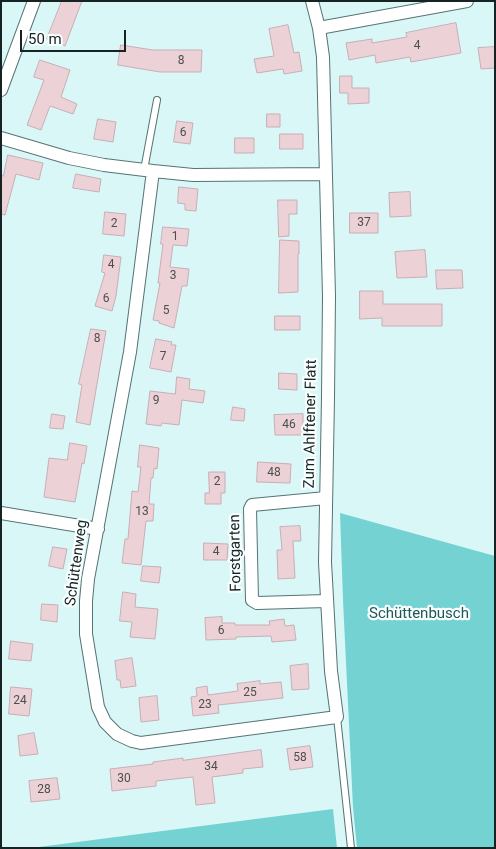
<!DOCTYPE html>
<meta charset="utf-8">
<style>
body{margin:0}
#map{position:relative;width:496px;height:849px;overflow:hidden;background:#d9f7f7;font-family:Roboto,sans-serif}
canvas{display:block}
.frame{position:absolute;inset:0;border:2px solid #172222;pointer-events:none}
.scale{position:absolute;left:20px;top:30px;width:106px;height:22px;box-sizing:border-box;border:2px solid #172222;border-top:0;padding-left:6px;font-size:15px;line-height:18px;white-space:nowrap;color:#172222;-webkit-text-stroke:4px #f9ffff;paint-order:stroke}
</style>
<div id="map">
<canvas width="496" height="849"></canvas>
<div class="frame"></div>
<div class="scale">50 m</div>
</div>
<script>
const context = document.querySelector('canvas').getContext('2d');
context.lineJoin = 'round';
function fill(path, color) { context.fillStyle = color; context.fill(path, 'evenodd'); }
function strokePath(path, color, width, dash) { context.strokeStyle = color; context.lineWidth = width; context.lineCap = dash ? 'butt' : 'round'; context.setLineDash(dash || []); context.stroke(path); }
function write(font, color, halo, rows, align = 'center') {
  context.font = font + ' Roboto,sans-serif'; context.lineWidth = 4.5; context.setLineDash([]); context.textBaseline = 'middle'; context.strokeStyle = halo; context.fillStyle = color; for (const [text, x, y, turn = 0] of rows) {
    context.save(); context.translate(x, y); context.rotate((+turn || 0) * Math.PI / 180); context.textAlign = isNaN(turn) ? turn : align; if (halo) context.strokeText(text, 0, 0); context.fillText(text, 0, 0); context.restore();
  }
}
fill(new Path2D(`
 M340,513L495,556V848H357L353,807L343,600Z
 M333,809L337,848H31Z`), '#74d2d3');
const building = new Path2D(`
 M62,1H82L65,46L47,39Z
 M456,23L461,53L411,62L410,57L376,63L375,55L349,60L346,43L372,39V43L407,37L406,33Z
 M288,25L294,53L299,52L302,71L284,74L283,69L257,73L254,59L274,56L269,29Z
 M121,45L153,50H202L201,72H160L118,65Z
 M495,47V68L481,69L478,48Z
 M40,60L70,70L61,97L77,104L73,114L50,106L41,130L27,125L44,80L34,77Z
 M340,76H352V88H369V103L348,104V93H340Z
 M267,114H280V127H267Z
 M98,119L116,122L113,142L94,139Z
 M177,121L193,123L190,144L174,142Z
 M280,134H303V149H280Z
 M235,138H254V153H235Z
 M8,155L43,163L39,180L16,174L5,215L1,214V175L3,176Z
 M76,174L101,179L99,192L73,188Z
 M179,187L198,189L196,211L185,210V204L178,203Z
 M410,192L411,216L390,217L389,193Z
 M278,200H297V214H289V236L279,237Z
 M105,212L126,214L124,236L103,234Z
 M350,213H378V233H350Z
 M163,227L189,229L187,246L173,245L170,267L189,269L187,286H182L174,328L159,323V321L153,320L160,283H158L163,244H161Z
 M280,240L299,241V254H298V292L279,293Z
 M425,250L427,277L397,278L395,252Z
 M104,255L121,257L116,296L112,311L95,306L105,273L102,272Z
 M436,270H462L463,288L437,289Z
 M360,291H383V304H442V326H382V318L360,319Z
 M275,316H300V330H275Z
 M91,329L106,331L90,425L76,422L82,385L79,384Z
 M156,339L172,342L171,345H176L171,372L150,368Z
 M279,373L297,374V390L279,389Z
 M177,377L190,379L189,389L205,391L203,403L182,400L179,425L162,423L161,426L146,424L150,391L175,394Z
 M233,407L245,409L244,421L231,420Z
 M52,414L65,416L63,429L50,428Z
 M303,414V435H275L274,415Z
 M70,443L87,446L84,464L82,463L75,502L44,497L49,458L67,460Z
 M140,445L159,448L157,469L154,468L153,478H151L149,504H154L153,521H146L141,565L122,563L125,539H128L132,491L138,492L141,467H138Z
 M258,462L291,464L290,483L257,482Z
 M209,472H225V493H221V504H205V493H209Z
 M300,526L301,541H293L295,578L278,579L277,550H282L280,527Z
 M204,543L228,544L227,560H204Z
 M53,547L67,549L63,569L49,566Z
 M143,566L161,567L159,583L141,581Z
 M123,592L136,594L135,607L158,609L155,639L130,637L132,622L120,621Z
 M42,604L58,605L57,622L41,620Z
 M222,617V623H235V625H270L269,621L284,619L285,626L294,625L296,640L272,642L271,636L236,637V639L206,640L205,618Z
 M11,641L33,644L31,661L9,659Z
 M132,658L136,686L121,688L120,680H117L115,661Z
 M308,664L309,689L292,690L290,666Z
 M260,681V684L281,682L283,698L218,705L219,713L193,716L191,697L197,696L196,688L207,686L208,695L238,691L237,684Z
 M11,687L32,689L29,716L9,714Z
 M157,696L159,720L141,722L139,698Z
 M34,733L38,754L20,756L18,736Z
 M310,746L313,767L290,770L287,749Z
 M261,750L263,767L243,769V773L212,777L215,803L196,805L193,777L156,781V786L112,791L110,769L153,764V762L183,758V760Z
 M57,778L60,799L31,802L29,781Z`);
fill(building, '#ecd1d7');
strokePath(building, '#c8aeb4', 1);
const lane = new Path2D(`
 M144,170L157,100
 M337,717L351,848`);
const street = new Path2D(`
 M319,28L467,1
 M1,90L34,1
 M1,138L69,158L104,165L153,171L193,175L326,174
 M153,171L130,352L88,579L86,601V634L98,707L105,722L117,734L132,741L141,743L337,717L331,671L325,562L328,398L329,296L323,57L319,28L312,1
 M326,498L252,505L250,509L252,600L257,603L326,601
 M1,513L98,529`);
strokePath(lane, '#577272', 8);
strokePath(street, '#577272', 14);
strokePath(lane, '#fff', 6);
strokePath(street, '#fff', 12);
write('12px', '#4c4e4f', null, [
 ["4",417,46],
 ["8",181,61],
 ["6",183,133],
 ["37",364,223],
 ["2",114,224],
 ["1",175,237],
 ["4",111,265],
 ["3",173,276],
 ["6",106,299],
 ["5",166,311],
 ["8",97,339],
 ["7",163,357],
 ["9",156,401],
 ["46",289,425],
 ["48",274,473],
 ["2",217,482],
 ["13",142,512],
 ["4",216,552],
 ["6",221,631],
 ["25",250,693],
 ["24",20,701],
 ["23",205,705],
 ["58",300,758],
 ["34",211,767],
 ["30",124,779],
 ["28",44,790]
]);
write('15px', '#172222', '#f9ffff', [
 ["Zum Ahlftener Flatt",311,424,-89],
 ["Forstgarten",236,553,-91],
 ["Schüttenweg",77,563,-82]
]);
write('15px', '#235656', '#f9ffff', [
 ["Schüttenbusch",419,614]
]);
</script>
